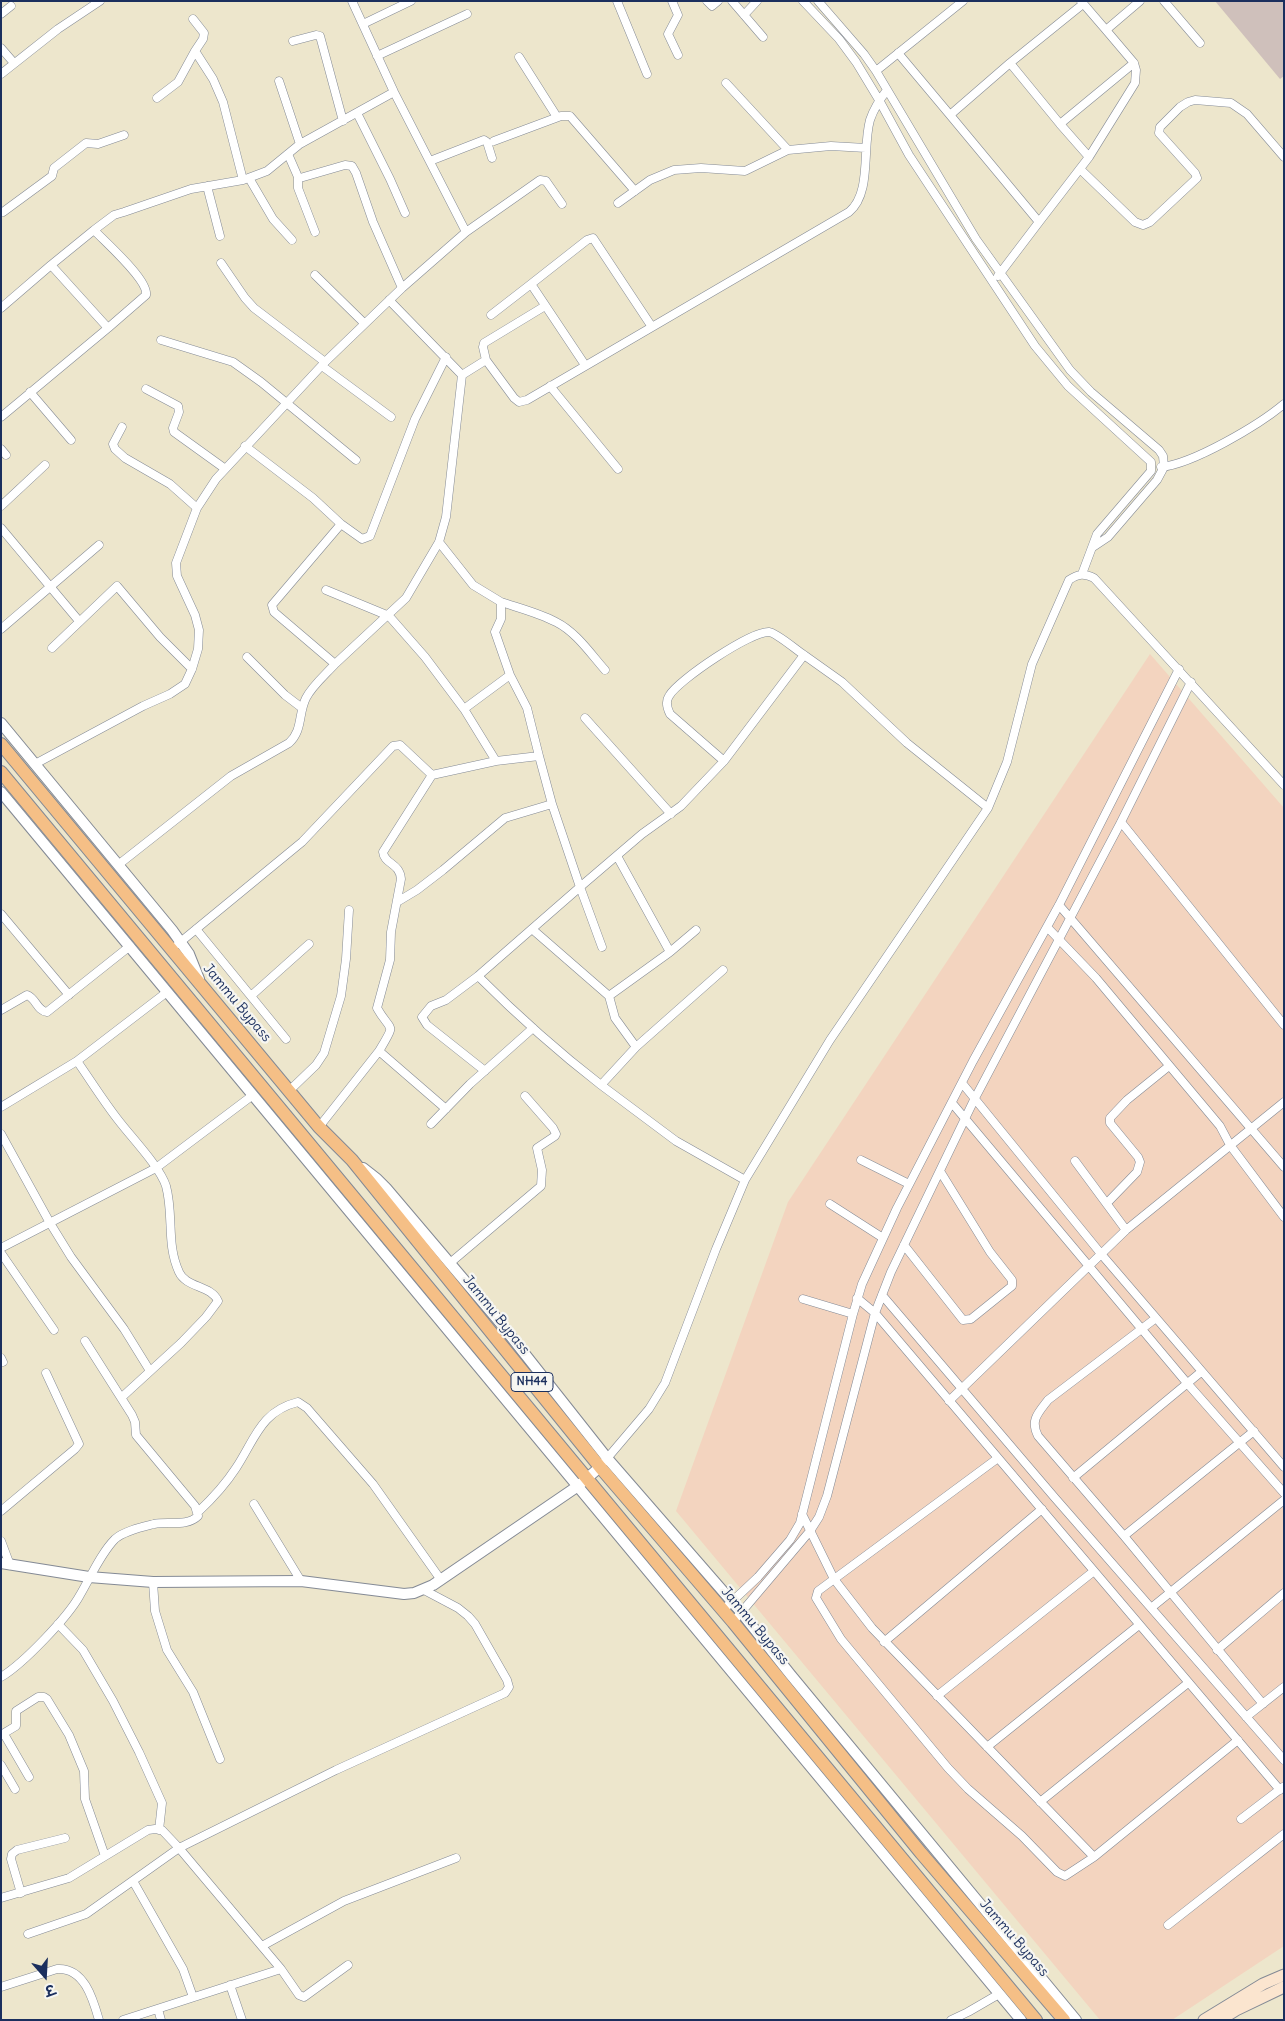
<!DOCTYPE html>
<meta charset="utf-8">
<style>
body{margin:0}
#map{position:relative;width:1285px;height:2021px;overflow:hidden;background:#ede6cc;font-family:Delius,"Playpen Sans Deva",sans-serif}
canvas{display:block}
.frame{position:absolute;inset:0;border:2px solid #1b2f5e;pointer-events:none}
.north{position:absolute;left:20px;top:1951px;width:50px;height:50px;-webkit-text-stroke:4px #f6f6f2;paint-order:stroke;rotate:161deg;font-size:14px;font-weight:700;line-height:20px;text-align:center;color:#1b2f5e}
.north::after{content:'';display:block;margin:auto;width:18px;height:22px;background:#1b2f5e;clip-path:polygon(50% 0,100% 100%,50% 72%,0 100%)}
</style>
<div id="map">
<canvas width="1285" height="2021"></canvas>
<div class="frame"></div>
<div class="north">उ</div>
</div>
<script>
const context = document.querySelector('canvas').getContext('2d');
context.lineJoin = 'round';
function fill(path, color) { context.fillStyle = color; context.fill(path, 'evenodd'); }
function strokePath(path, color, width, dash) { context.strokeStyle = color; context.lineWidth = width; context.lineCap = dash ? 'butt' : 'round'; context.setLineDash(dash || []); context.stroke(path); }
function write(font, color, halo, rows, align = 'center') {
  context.font = font + ' Delius,sans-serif'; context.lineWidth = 4.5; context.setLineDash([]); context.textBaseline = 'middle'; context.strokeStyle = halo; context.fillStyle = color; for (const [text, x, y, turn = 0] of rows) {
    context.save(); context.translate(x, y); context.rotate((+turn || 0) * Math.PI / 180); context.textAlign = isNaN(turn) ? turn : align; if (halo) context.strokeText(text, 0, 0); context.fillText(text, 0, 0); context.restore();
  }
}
fill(new Path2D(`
 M1150,654L1284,808V1946L1172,2020H1100L676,1511L788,1202Z`), '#f3d4bf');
fill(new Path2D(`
 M1215,1H1284V76L1280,79Z`), '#cfc0bb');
const minor = new Path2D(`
 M352,1L394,92L466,232
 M617,1L647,74
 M672,1L678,15L668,34L678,55
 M707,1L712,6L718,1
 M732,1L763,37
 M803,1L839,39L856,62L879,100L909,155L1035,346L1068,386L1151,462V471L1097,534L1082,574
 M818,1L864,54L876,71L976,239L1070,370L1091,392L1159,450L1163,456L1164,467L1157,480L1108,537L1093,547
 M1081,1L1106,30L1140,1
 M1164,1L1200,43
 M1,14L11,6
 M744,15L757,1
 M193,19L204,33L203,39L195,51
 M363,24L411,1
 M293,41L316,35L320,36L343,121
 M1,48L14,63
 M898,53L950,115L1010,63L1083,4
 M377,56L467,14
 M519,57L557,117
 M1010,63L1060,124L1134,63L1106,30
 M876,71L963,1
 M1,74L58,29L100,1
 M726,83L788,150
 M357,113L390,179L405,213
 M950,115L1039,222L998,276
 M494,141L553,119L561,116H570L635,191
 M300,144L394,92
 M288,154L298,177L300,178L345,165L352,166L356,173L373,222L402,288
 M1089,157L1135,83L1136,70L1134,63
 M430,161L484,140L487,142L492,158
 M1080,169L1135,222L1143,225L1150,222L1197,178L1195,173L1159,133L1160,127L1180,107L1188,102L1195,100L1231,103L1247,114L1284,157
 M298,177V188L315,232
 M249,178L273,219L292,240
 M243,180L267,171L300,144L279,81
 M207,186L220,236
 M618,203L650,180L674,170L701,168L745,171L788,150L831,146L866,148
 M3,212L52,176L54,168L86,143L98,144L124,135
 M1039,222L1089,157L1060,124
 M94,230L114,215L124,212L191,189L243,180L223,102L213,79L195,51L178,82L157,98
 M221,263L245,298L254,308L325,362
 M51,265L94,230C105,242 149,280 146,295L108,328
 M315,275L364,323
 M531,284L587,240L593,238L652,327
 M1,308L51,265L108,328L1,417
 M491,315L531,284L585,365
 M161,340L233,362L261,382L356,460
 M486,360L483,347L484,343L545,306
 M322,366L391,417
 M462,375L486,360L514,398L519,402L527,400L849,212C872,193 862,148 870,120C874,108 880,99 887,90
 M550,386L618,469
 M146,389L178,406L179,412L173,428L174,432L224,468
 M30,392L71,440
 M122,427L113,444L115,449L125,458L170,484L197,508
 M245,446L313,498L341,524L272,605L274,612L335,664L406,598L439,542L446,517L462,375L389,300
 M1,449L6,455
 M1161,467C1193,464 1259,425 1284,404
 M1,506L45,465
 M341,524L362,539L370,536L415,419L446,357
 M1,528L79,621
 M326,590L389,616L425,657L464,709L510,675L495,632L501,619V602L473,585L439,542
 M501,602C519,608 539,613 556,622C576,632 590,653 605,670
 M1,629L99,545
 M52,648L117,586L160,637L192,669
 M247,657L285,695L302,708
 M464,709L496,761L539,756L527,708L510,675
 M585,718L671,814
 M724,761L670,714C667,708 665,702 669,696C678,680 751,631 769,632C777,633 796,650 804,655
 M35,764L143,706L170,694L185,684L192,669L198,649L199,630L195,615L177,576L176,563L197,508L216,479L325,362L402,288L466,232L540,180L546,181L562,204
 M1121,822L1284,1025
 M617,856L670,952L696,930
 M118,865L231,776L289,743C303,730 298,714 306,698C312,686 325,675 335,664
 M397,902L417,890L443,870L505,818L552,804L539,756
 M1059,905L1284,1167
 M1,914L69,995
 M1047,927L1096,978L1220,1126L1230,1145L1284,1217
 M196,929L286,1039
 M532,929L609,996L670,952
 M178,944L302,842L393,746L400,745L432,775L496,761
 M602,947L580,887L642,834L681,806L724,761L804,655L842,682L907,743L988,808
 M478,976C517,1015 557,1051 601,1085L636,1047
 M252,995L309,944
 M609,996L615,1018L636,1047L723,970
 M1,1010L27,995C36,998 37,1011 47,1012L130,946
 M379,1051C397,1021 391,1033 377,1008L390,960L391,932L401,879C400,863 384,864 383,852L432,775
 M77,1061C91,1081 104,1102 119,1121C132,1138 160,1167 166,1186C174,1215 166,1244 179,1272C186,1288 211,1285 218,1301L206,1317L181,1343L122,1397
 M485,1071L427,1025L422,1017L431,1006L446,1000L478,976L580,887L552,804
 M962,1083L1102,1255L1284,1467
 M601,1085L676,1141L745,1180
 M290,1090L316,1065L324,1053L341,996L346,959L349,910
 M952,1103L1187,1383L1284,1493
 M1,1107L77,1061L167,992
 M431,1124L470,1084L533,1028
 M319,1127L379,1051L446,1109
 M1,1134L50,1223L71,1257L124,1329L150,1371
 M861,1160L909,1184
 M1075,1161L1126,1230
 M1107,1203L1137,1172L1140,1162L1138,1157L1110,1123V1118L1127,1100L1169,1066
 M830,1204L883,1238
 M904,1245L963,1320L971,1319L1012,1286V1280L990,1252L940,1171
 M1,1248L156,1168L253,1095
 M1,1253L54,1330
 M450,1263L541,1186L542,1170L537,1148L555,1136L556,1134L553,1128L525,1096
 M882,1295L1055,1498L1284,1760
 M857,1298L875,1313L1280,1790
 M803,1299L853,1314
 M1156,1318L1048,1400C1038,1413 1030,1420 1038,1436L1124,1536L1263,1704
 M1,1358L3,1362
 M949,1401L1126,1230L1284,1102
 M998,1458L818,1591L816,1598L841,1639L948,1768L968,1789L1022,1836L1057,1872L1065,1876L1094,1857L1238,1740
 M604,1462L649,1409L665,1383L716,1249L745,1180L830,1040L988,808L1007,762L1032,664L1069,580C1078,574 1084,573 1094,578L1284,785
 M1073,1478L1201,1372
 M254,1504L301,1581
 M1,1511L75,1449L79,1444L46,1373
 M198,1512C213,1498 225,1485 236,1468C255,1439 261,1411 298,1402L307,1408L373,1484L441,1580
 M802,1514L834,1579L872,1628L1094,1857
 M1124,1536L1254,1431
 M1,1541L10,1565
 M153,1582L155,1611L167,1650L193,1692L220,1759
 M1151,1608L1284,1500
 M723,1610L758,1577L790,1540L800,1523L853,1314L862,1284L897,1208L973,1061L1059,905L1179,669
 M733,1622L810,1531L819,1517L827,1496L875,1313L891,1272L974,1100L1121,822L1191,682
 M58,1624L83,1650L113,1701L139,1752L162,1803L159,1830
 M884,1642L1042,1509
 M1217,1650L1284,1593
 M1,1677C23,1664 68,1617 80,1595C90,1578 101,1553 115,1539C124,1531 142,1527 154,1524C168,1521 187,1527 198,1516L195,1506L136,1435L135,1422L132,1415L85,1341
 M937,1696L1094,1571
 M1246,1717L1284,1687
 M4,1734L29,1777
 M1,1735L16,1726V1711L38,1697H44L47,1699L69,1735L84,1771L85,1799L105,1856
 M987,1747L1139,1625
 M1,1765L15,1789
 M1040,1802L1188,1683
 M1241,1819L1283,1787
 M133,1881L183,1969L193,1997
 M21,1893L11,1859L12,1854L17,1850L65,1838
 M1,1898L69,1878L148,1830L155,1829L162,1830L179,1848L281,1969L299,1995L304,1997L348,1965
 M1168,1925L1284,1834
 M28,1934L86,1914L179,1848L336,1770L505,1693L509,1687L507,1680L475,1624L468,1616L458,1608L424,1590
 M262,1946L344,1901L456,1858
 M230,1985L242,2020
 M1,1987L57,1969C84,1967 93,1999 99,2020
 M158,2009L161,2020
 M123,2020L281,1969
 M951,2020L968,2012L999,1994`);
const tertiary = new Path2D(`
 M1,723L172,930L189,954L199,979
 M1,792L1021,2020
 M363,1168L377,1179L386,1188L498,1320L607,1458L741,1612L790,1674L1076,2020
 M1,1563L89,1577L153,1582L301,1581L404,1594L414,1593L433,1585L578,1486L600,1467`);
const secondary = new Path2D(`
 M1204,2020L1263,1984L1284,1975
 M1220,2020L1236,2010L1284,1987`);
const trunk = new Path2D(`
 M1,744L319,1127L352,1160L600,1467L733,1622L921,1853L1064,2020
 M1,772L1036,2020`);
strokePath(minor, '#848a95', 9);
strokePath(tertiary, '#848a95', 12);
strokePath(secondary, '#848a95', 13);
strokePath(trunk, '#848a95', 14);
strokePath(minor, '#fff', 8);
strokePath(tertiary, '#fff', 10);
strokePath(secondary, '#fbe5cf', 11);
strokePath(trunk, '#f5bf86', 12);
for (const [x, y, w] of [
 [532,1382,42]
]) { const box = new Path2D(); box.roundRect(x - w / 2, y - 9.5, w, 19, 4); context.fillStyle = '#f6f6f2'; context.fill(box); strokePath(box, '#1b2f5e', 1); }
write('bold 12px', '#1b2f5e', null, [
 ["NH44",532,1382]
]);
write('14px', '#1b2f5e', '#f6f6f2', [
 ["Jammu Bypass",237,1003,50],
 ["Jammu Bypass",496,1315,51],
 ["Jammu Bypass",755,1626,50],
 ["Jammu Bypass",1014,1938,49]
]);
</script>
